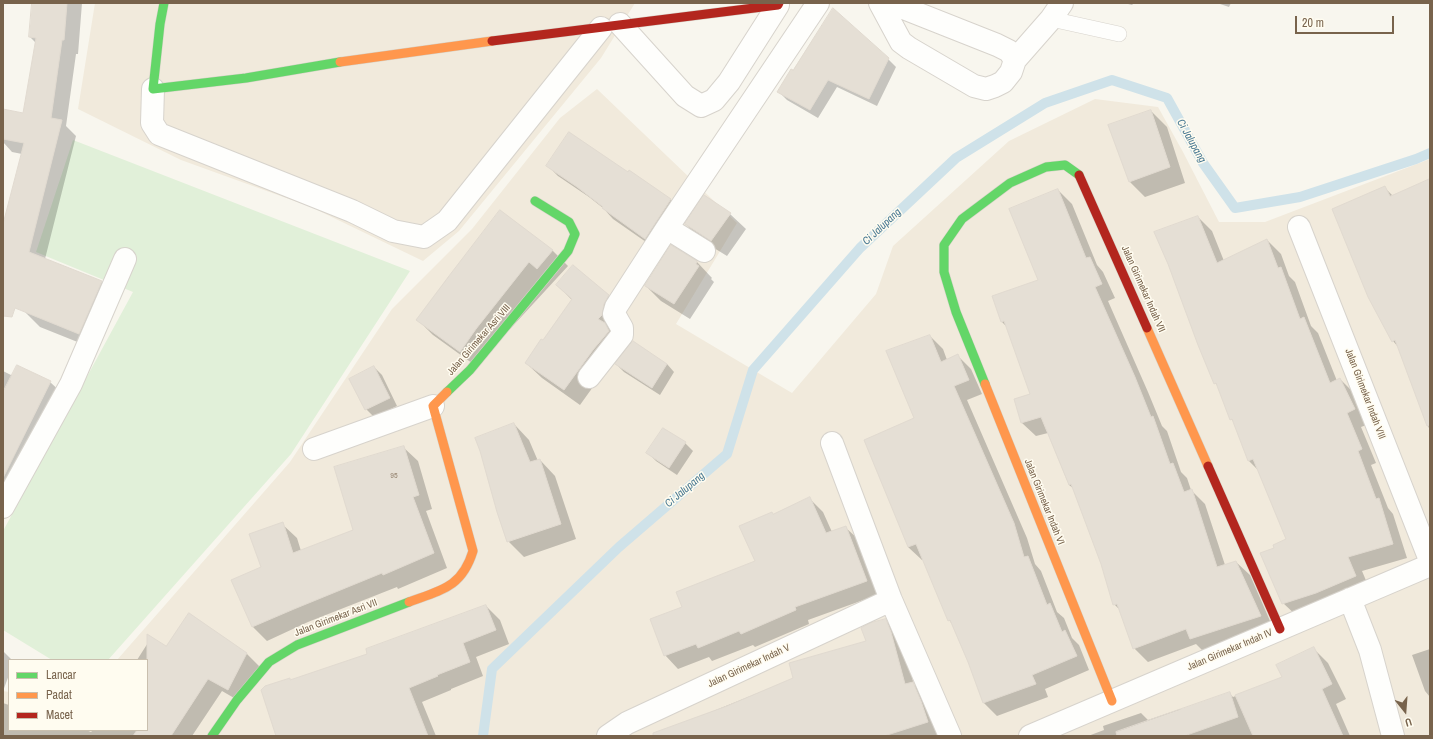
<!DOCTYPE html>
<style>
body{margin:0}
#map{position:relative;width:1433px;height:739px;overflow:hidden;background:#f8f6ee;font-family:"Archivo Narrow",sans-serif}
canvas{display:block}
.frame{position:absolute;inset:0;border:4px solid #78634c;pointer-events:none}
.legend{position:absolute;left:8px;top:659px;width:140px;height:72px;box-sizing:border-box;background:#fffcf0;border:1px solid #c9bfae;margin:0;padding:5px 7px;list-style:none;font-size:12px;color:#78634c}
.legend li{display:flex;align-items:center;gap:8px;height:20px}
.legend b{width:20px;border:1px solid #c9bfae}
.north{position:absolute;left:1385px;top:691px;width:40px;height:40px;-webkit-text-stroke:3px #fffcf0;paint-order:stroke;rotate:163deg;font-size:11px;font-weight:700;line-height:16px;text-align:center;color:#78634c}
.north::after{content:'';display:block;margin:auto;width:14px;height:18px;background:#78634c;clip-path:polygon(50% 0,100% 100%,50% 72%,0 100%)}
.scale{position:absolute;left:1295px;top:16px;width:99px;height:18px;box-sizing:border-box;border:2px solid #78634c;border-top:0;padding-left:5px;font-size:12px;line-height:14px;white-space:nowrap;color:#78634c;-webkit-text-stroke:3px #fffcf0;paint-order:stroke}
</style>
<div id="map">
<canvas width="1433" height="739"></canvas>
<div class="frame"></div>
<ul class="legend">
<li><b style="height:5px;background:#63d668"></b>Lancar</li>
<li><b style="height:5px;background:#ff974d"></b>Padat</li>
<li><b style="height:5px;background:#b3261e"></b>Macet</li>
</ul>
<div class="north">U</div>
<div class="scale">20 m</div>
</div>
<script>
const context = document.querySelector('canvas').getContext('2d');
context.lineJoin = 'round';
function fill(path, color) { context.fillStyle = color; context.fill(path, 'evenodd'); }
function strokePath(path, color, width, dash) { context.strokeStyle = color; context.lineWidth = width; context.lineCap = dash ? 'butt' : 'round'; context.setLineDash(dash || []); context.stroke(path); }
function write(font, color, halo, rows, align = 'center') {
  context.font = font + ' "Archivo Narrow",sans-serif'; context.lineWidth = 3; context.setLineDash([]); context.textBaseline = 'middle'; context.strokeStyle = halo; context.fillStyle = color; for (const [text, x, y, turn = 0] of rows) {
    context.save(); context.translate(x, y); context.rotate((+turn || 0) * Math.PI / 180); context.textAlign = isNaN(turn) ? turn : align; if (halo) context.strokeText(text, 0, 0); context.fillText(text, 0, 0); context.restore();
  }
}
fill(new Path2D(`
 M95,3H635L601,58L459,231L423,261L311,207L181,160L78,109Z
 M597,89L737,223L676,324L792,393L876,294L893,246L1009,141L1095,99L1158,107L1183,152L1219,222H1265L1430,159V736H3V691L9,692V730H147V660H117L290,462L392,309L472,229L560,118Z`), '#f1eadc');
fill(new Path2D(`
 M73,140L410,271L291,454L108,660H52L3,630V531L133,292L36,252Z`), '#e1f0d9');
fill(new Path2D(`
 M33,3H82L78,54H76L66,126L76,136L45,259L101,282L117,298L95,349L40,327L24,311L3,269V228L22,154L12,152L3,142V110L24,114L36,43L30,37Z
 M1124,3H1134L1132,5Z
 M1217,3H1231L1229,7Z
 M888,59L896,67L877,106L837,87L818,118L787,100L779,92L794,72Z
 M1151,111L1167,127L1185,183L1145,197L1130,182Z
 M548,166L628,173L629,171L671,200L681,210L656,249L613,219L603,208L589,197L558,176Z
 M1430,180V431L1399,348L1393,341L1385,188L1393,196Z
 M1058,190L1072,204L1097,265L1103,272L1115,298L1108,301L1148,392L1162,426L1167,431L1181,472L1187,478L1191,490L1205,504L1225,565L1236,562L1250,575L1274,630L1204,652L1196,644L1148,662L1134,648L1120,610L1114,604L1102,564L1073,488L1069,485L1048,433L1036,436L1022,423L1015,399L1031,394L1007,327L1002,322L1039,281Z
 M730,214L746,229L727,256L701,240L686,224Z
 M1198,217L1212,231L1224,261L1267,240L1281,254L1289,276L1295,282L1311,326L1318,333L1337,381L1340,379L1355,394L1369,424L1361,427L1376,463L1371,465L1388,508L1393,514L1407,558L1362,571L1370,590L1298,617L1283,603L1287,539L1258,470L1249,461L1235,423L1231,419L1218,386L1215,383Z
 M552,250L568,266L476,366L433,335L418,320L449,276Z
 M697,262L712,278L711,279L714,282L690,319L661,301L646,286Z
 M557,285L608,296L624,311L608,366L580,405L542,378L526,363L543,341L572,300Z
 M930,336L943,349L947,360L957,355L971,369L982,394L967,400L1027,538L1035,564L1041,571L1057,612L1064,618L1072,638L1079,645L1089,670L1045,689L1048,697L997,716L983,702L969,662L952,624L949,620L924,559L922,560L908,547L915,418Z
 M616,364H667L674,372L660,395L624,372Z
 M374,367L382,375L397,406L374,417L366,409Z
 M3,371L13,376L50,382L63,394L5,514L3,520Z
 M514,424L529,440L538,461L540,460L555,476L576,539L524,557L508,541Z
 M664,429L685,443L693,451L677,475L656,461L648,453Z
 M403,447L418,461L432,509L426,511L447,568L398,589L397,587L308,622L267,641L253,627L263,567L282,524L297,538L301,551L354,530Z
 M809,498L823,512L832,532L845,527L859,540L880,594L808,620L809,624L755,647L753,645L712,661L709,657L678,669L665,655L683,608L757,561L773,515Z
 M486,606L500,620L509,644L476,657L483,676L451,689V690L422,702L436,736H277L291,681L369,654Z
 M190,615L247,654L260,667L241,702L222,691L192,736H3V703L9,705V730H86L91,732L93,730H147V660H137L151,638L166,648Z
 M885,620L898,633L904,646L914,685L926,696L940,735L936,736H660L659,733L795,678L868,641Z
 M1313,648L1328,663L1346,699L1336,704L1350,736H1088L1104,730L1103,726L1141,713L1148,720L1180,709L1181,710L1229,693L1233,697L1284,678Z
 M1430,649V697L1425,691L1412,655Z
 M3,651L12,660H9V675L3,691Z`), '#0003');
strokePath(new Path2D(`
 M483,736L492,669L619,547L727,454L753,370L860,248L956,158L1045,103L1112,80L1167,98L1203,163L1235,208L1300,197L1416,159L1430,153`), '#cfe2e9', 10);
const building = new Path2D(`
 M32,3H67L64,40H62L51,118L62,120L29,252L102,281L79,334L15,308L12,317L3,316V224L24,143L3,139V109L23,113L36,38L29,37Z
 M833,8L889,58L869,99L828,80L810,110L777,92L791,69L793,70Z
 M1151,110L1170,167L1129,182L1108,125Z
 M569,132L628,172L629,170L671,199L645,239L602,208L603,207L577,187L546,166Z
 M1430,179V425L1427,426L1395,340L1392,342L1368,297L1332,209L1385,186L1390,196Z
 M1058,189L1086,258L1090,257L1102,284L1095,287L1135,377L1151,417L1153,416L1170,464L1173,463L1184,492L1192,489L1217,567L1236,561L1261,616L1190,639L1186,629L1133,649L1117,604L1113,605L1101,564L1071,484L1069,485L1041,417L1021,423L1014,399L1030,394L1004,321L1001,322L992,296L1038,280L1009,209Z
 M704,195L731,213L711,241L685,224Z
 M500,210L553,250L537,269L529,262L476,329L460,352L416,320L449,276Z
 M1198,216L1217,263L1267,239L1278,268L1281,267L1300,319L1304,317L1330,383L1340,378L1355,409L1347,413L1362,449L1358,451L1376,499L1379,498L1393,544L1348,557L1356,576L1316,593L1282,604L1260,553L1274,548L1273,545L1286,539L1253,459L1248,461L1232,419L1230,420L1216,383L1214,384L1198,345L1168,264L1154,232Z
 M671,245L697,261L696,264L699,266L674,304L645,286Z
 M573,265L609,295L604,304L602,315L598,319L605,323L609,331L593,350L564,390L525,363L541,339L543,340L572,299L556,285Z
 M930,335L941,362L958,354L969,380L954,386L1014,523L1024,557L1028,556L1047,605L1050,603L1062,632L1065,630L1077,656L1032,675L1036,684L983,703L968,662L950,620L948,621L916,544L908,547L864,440L914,418L886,351Z
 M633,341L667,364L652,388L615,364Z
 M17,365L51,381L3,478V392Z
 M374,366L390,398L365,410L349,379Z
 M514,423L530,462L540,459L561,524L507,542L497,512L480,451L475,438Z
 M663,428L686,442L669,468L646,453Z
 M404,446L419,495L413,497L434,553L383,575L382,573L294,609L252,627L231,580L261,567L249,534L283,522L293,553L353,530L334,467Z
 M810,497L826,533L846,526L867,581L795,607L796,610L741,634L739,631L698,648L696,644L664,656L650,619L682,607L676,592L755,561L739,526L772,512L773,514Z
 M486,605L496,630L463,643L470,662L437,675L438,676L409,688L428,736H276L261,690L265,686L290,678V680L367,654L366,649Z
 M189,613L247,653L228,690L208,679L171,736H133L137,730H147V634L166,646Z
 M886,619L891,632L905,684L913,682L921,701L928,722L884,736H653V733L727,706L793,678L789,663L866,641L861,628L870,623Z
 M1314,647L1332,684L1322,689L1343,736H1253L1235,695L1282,677L1276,665Z
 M1230,692L1238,717L1184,736H1117L1116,732Z`);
fill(building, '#e5dfd5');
strokePath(building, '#e1dad0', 1);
const lane = new Path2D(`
 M1051,19L1119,34`);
const street = new Path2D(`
 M880,3L901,42L909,48L974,86L986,89L995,86L1003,82L1011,72L1015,60L1051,19L1062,3
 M891,3L997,45L1009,51L1015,60
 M620,24L685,96L701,106L714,100L729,82L778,5
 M153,89L152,123L159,134L352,211L393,231L424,237L447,221L601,28
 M1299,227L1430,560
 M667,228L704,251
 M589,377L622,335V328L614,314L616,307L667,228L818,3
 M832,443L891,600L950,736
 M314,449L433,406
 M3,507L71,384L125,259
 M1350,599L1370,650L1393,736
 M608,736L627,723L891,600
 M1030,736L1430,565`);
const fast = new Path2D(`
 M164,3L160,24L153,89L246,78L340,62
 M985,384L956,312L944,272V245L962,219L1010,183L1046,167L1065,165L1079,175
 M447,392L470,370L568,251L575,234L569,222L535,201
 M212,736L237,700L269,662L297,645L409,602`);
const slow = new Path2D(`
 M340,62L492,41
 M1147,328L1208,466
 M985,384L1112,701
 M409,602C442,590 462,587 473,551L433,406L447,392`);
const jam = new Path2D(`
 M492,41L778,5L779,3
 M1079,175L1147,328
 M1208,466L1280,629`);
strokePath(lane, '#d7d3cc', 16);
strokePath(street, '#d7d3cc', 24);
strokePath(fast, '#d6d2c8', 10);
strokePath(slow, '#d6d2c8', 10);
strokePath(jam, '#d6d2c8', 10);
strokePath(lane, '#fefefc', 15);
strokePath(street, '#fefefc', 22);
strokePath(fast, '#63d668', 9);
strokePath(slow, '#ff974d', 9);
strokePath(jam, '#b3261e', 9);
write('8px', '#958470', null, [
 ["95",394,476]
]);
write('10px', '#78634c', '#fffcf0', [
 ["Jalan Girimekar Indah VII",1143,289,66],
 ["Jalan Girimekar Asri VIII",479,340,-49],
 ["Jalan Girimekar Indah VIII",1365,394,69],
 ["Jalan Girimekar Indah VI",1044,502,68],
 ["Jalan Girimekar Asri VII",336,618,-21],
 ["Jalan Girimekar Indah IV",1230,650,-23],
 ["Jalan Girimekar Indah V",749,666,-25]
]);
write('italic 11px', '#487993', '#fffcf0', [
 ["Ci Jalupang",1191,141,61],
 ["Ci Jalupang",882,227,-43],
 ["Ci Jalupang",685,490,-40]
]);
</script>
